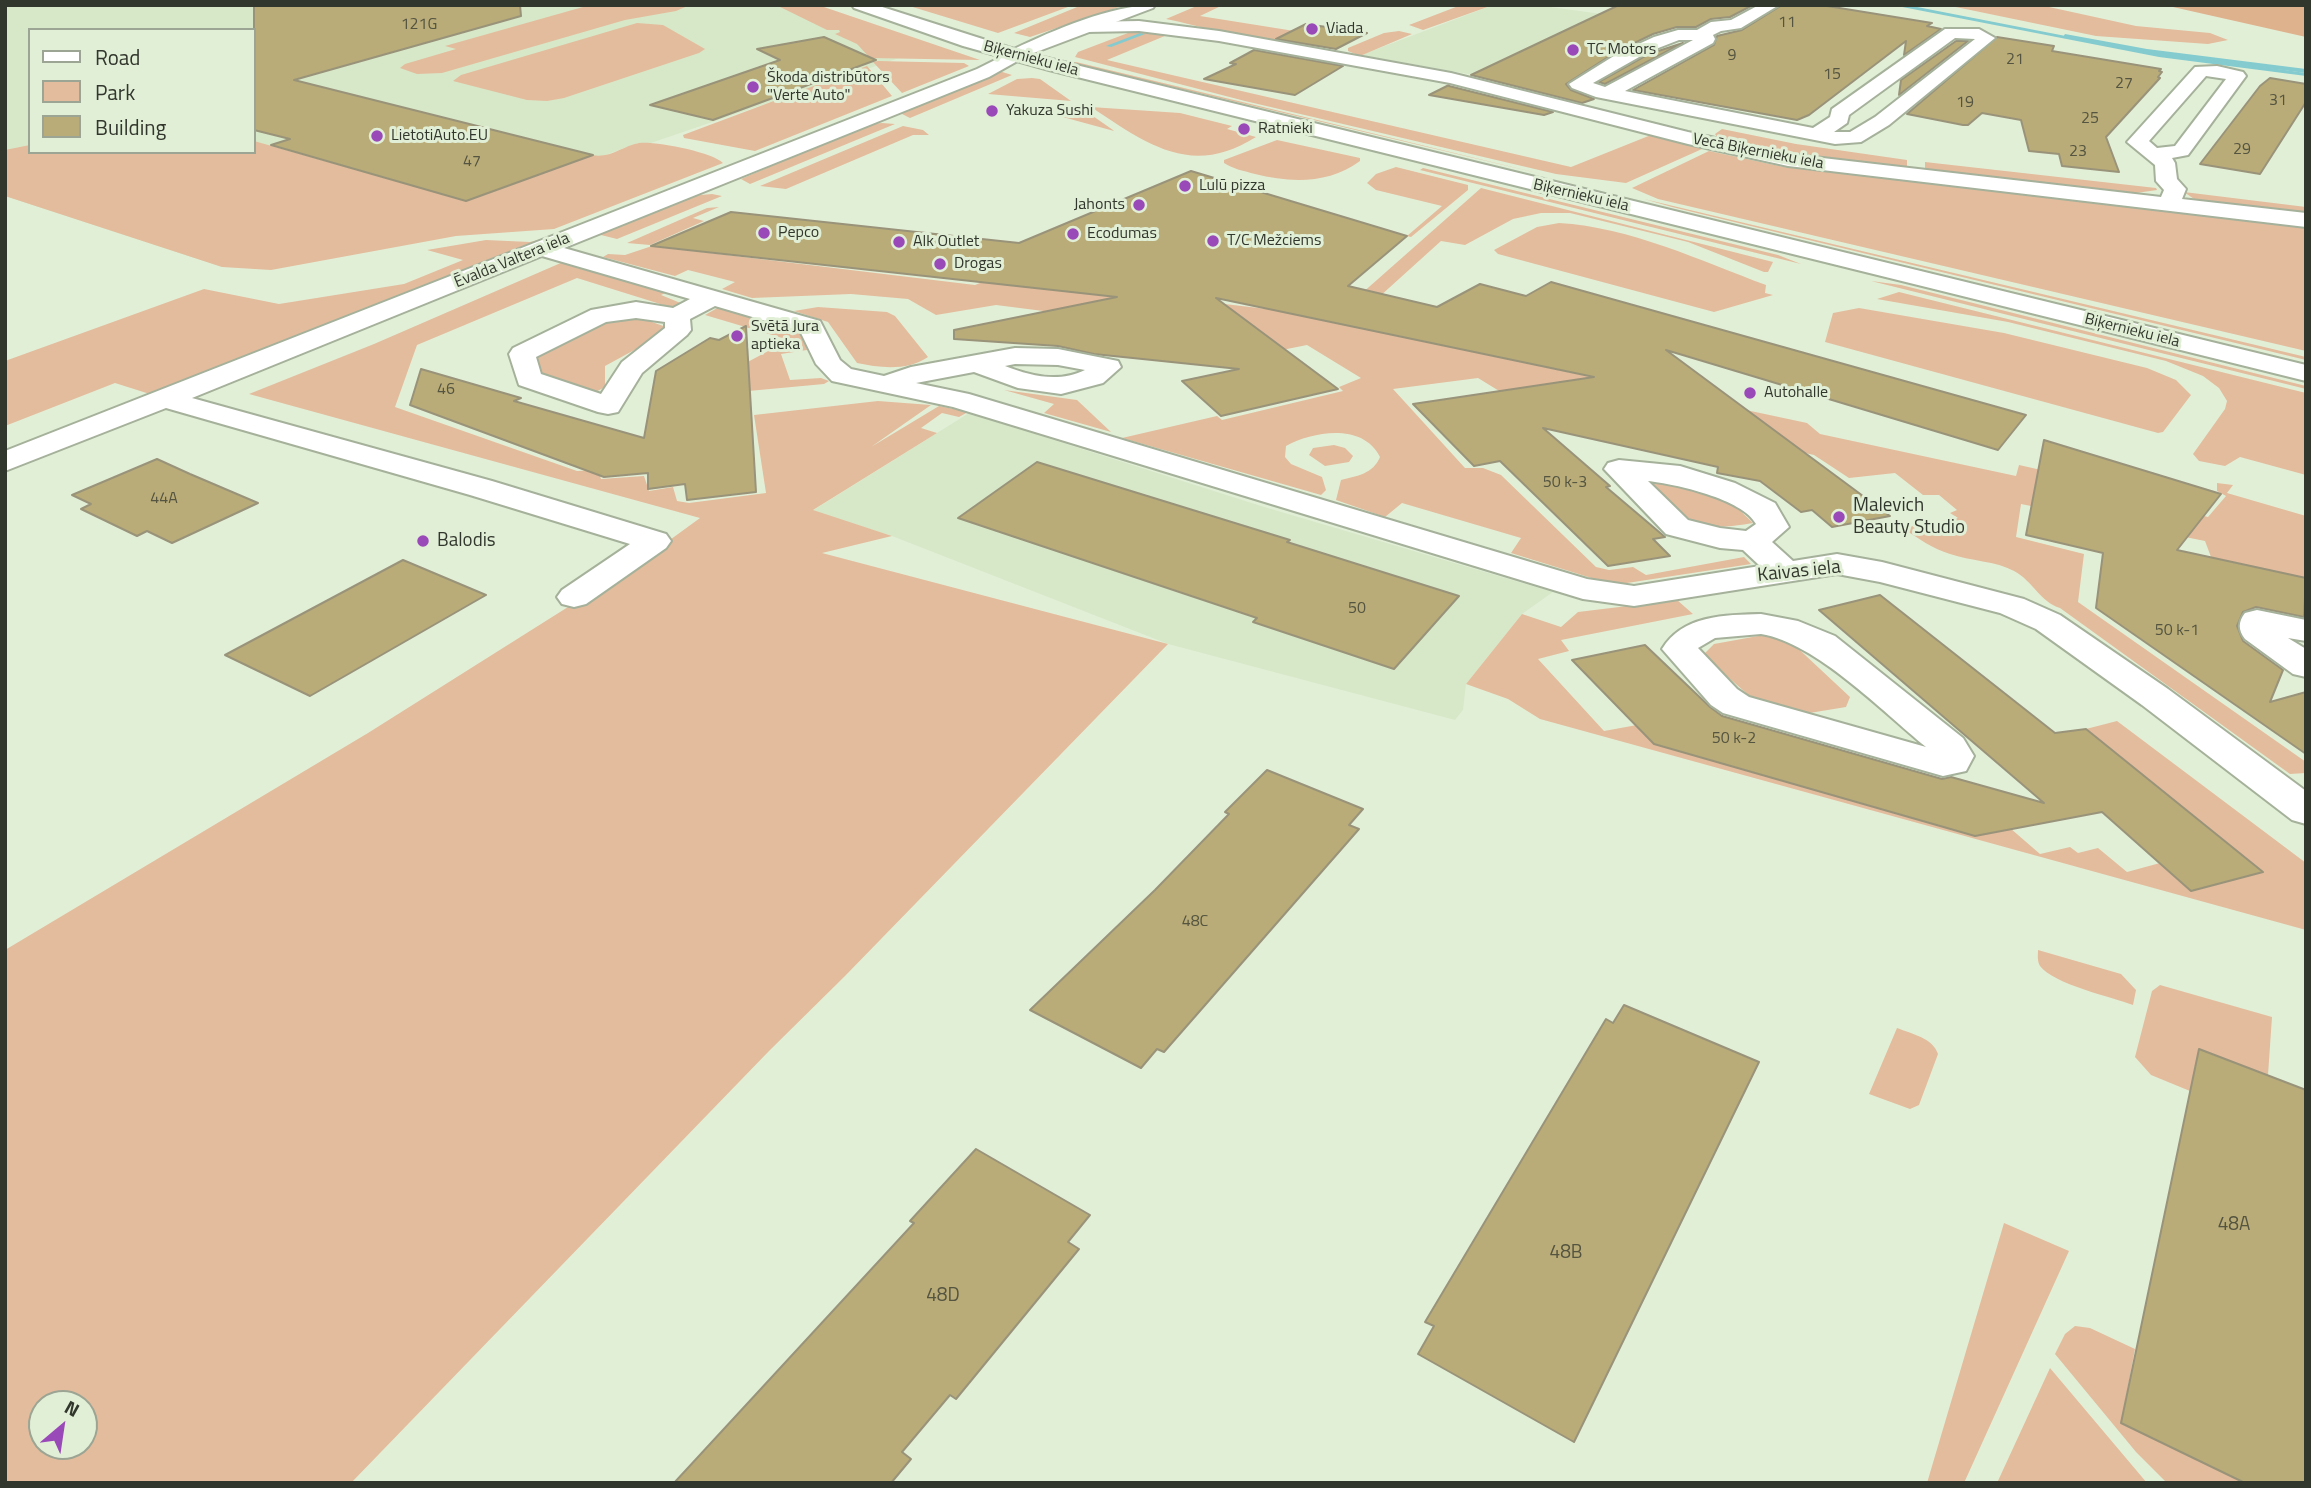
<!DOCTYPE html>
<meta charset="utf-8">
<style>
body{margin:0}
#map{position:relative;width:2311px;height:1488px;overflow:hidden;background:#e2efd7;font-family:"Titillium Web",sans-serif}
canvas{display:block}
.frame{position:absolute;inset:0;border:7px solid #32372d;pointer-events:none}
.legend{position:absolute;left:28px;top:28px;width:228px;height:126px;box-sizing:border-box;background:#e2efd7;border:2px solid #9ca593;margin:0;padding:9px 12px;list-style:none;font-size:21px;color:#32372d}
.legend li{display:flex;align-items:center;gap:14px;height:35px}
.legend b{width:35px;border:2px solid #9ca593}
.north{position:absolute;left:28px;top:1390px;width:70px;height:70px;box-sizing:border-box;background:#e2efd7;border:2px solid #9ca593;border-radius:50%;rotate:29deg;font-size:19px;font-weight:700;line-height:28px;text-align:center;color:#32372d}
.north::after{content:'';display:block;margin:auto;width:24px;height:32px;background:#9a49b8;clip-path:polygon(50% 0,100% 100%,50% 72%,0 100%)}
</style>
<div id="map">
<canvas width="2311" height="1488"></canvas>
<div class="frame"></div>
<ul class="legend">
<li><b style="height:9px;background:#fff"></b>Road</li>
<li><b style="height:19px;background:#e3bc9d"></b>Park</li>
<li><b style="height:19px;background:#b9ac78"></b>Building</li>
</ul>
<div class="north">N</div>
</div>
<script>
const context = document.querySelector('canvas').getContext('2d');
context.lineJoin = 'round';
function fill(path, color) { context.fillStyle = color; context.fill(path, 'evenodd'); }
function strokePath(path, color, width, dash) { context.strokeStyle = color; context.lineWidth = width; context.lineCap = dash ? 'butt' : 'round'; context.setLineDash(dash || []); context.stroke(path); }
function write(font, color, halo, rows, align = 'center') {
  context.font = font + ' "Titillium Web",sans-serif'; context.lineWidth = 6; context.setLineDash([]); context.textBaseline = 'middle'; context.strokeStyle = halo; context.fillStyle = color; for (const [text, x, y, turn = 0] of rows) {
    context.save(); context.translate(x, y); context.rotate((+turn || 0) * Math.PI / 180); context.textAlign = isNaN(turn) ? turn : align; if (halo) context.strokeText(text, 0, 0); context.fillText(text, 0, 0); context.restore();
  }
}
fill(new Path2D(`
 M5,5H806L905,56L651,143H638L600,157L222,267L5,196ZM30,30H254V152H30Z
 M1493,5H1536L1675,24L1552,89L1361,55Z
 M969,413L1261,506L1553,592L1522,614L1466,684L1463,710L1455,720L1168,644L892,536L812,511Z`), '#d7e8c8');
fill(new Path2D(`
 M590,5H690L676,11L625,20L442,73L417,74L400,68L405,64L456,49L445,46Z
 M776,5H818L980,60L870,58L857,44L835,34L840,32L839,30H827Z
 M906,5H1063L1068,7L998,33Z
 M1082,5H1125L1030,37L1014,33Z
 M1199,5H1223L1200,16L1332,37L1330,44C1300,56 1202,26 1166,19Z
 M1461,5H1493L1423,30L1409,25Z
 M1946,5H2040L2136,26L2210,33L2228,40L2208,44L2096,36Z
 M637,23L663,25L705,49L699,53L564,98L547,101L527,100L453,81L461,75Z
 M1141,28L1172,33L1107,60L1571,167L1651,135L1702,149L1626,183L1556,174L1245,101L1075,57L1078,52Z
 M1399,31L1412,34L1360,56L1348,51V48L1384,33Z
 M878,61L964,63L969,66L902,93L873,62Z
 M1076,62L1550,176L1072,63Z
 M867,66L892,96L755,151L684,138L683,135Z
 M999,71L1012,75L910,118L900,113Z
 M1032,78L1040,79L1071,101L988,94L1017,79Z
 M1080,107L1113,130L1114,131L1059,116L1060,113Z
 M1091,107L1180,113L1232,126L1227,129L1256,137C1191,178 1147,144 1091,107Z
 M882,123L895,124L750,184L741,179L870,124Z
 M903,126L923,130L929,135H913L786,189L760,186Z
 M1722,129L1796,144L1907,160V167L1814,159L1717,137L1715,134Z
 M1277,140L1360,158V161C1329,184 1291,183 1255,174C1244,171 1233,169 1224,163V160Z
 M254,141L466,201L592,155C609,159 623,146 639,143C656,141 712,152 723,163L554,229L456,236L271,270L222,267L5,196V150L30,145V152H254Z
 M1709,151L1784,167L2306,227V351L1658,199L1632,188Z
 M1925,162L2156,188L2157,190L2136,193L1944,175L1925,168Z
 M1396,167L1468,185V190L1411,237L1407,236L1442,206L1376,190L1367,183L1376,174Z
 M1423,168L1778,255L1801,264L1420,170Z
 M1481,188L1773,262L1768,272H1764L1688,242L1570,213H1541L1513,219L1465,245L1441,241L1348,325L1807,423L1820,434L2016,476L2019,465L2108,485L2179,510L2208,517L2226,496L2217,491V483L2233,485L2227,493L2306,516V578L2211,557L2205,541L2021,504L2016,537L2084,554L2078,602L2306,762V773L2290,774L2060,608C2040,602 2033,581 2014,571C1996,561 1970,561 1950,554C1933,549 1918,538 1902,528L1958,518L1950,513L1957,510L1939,495H1923L1895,473L1849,478L1814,455L1574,401L1522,405L1478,378L1393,389L1465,468H1483L1501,475L1596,567L1609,570L1633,567L1646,575L1744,557L1751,564L1614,585L1511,553L1521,538L1402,503L1385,517L1336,500L1341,480C1357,476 1373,474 1380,457C1363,423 1314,431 1286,446L1285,457L1291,464L1322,477L1326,490L1321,495L1122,438L1217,416L1222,420L1343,391L1339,387L1361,378L1307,345L1272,352L1232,335L996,305L936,315L908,299L851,294L752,298L722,289L735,282L688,270L675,276L603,257L608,254L625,255L652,246L975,285L995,277L1335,317Z
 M2184,192L2306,207V213L2194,199Z
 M712,194L722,196L617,239L597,234L690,196Z
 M1644,199L2306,357V360L1672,207Z
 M719,207L693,218L704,221L650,245L627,243L707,208Z
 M1559,223C1630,227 1701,261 1766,285L1765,293L1773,295L1714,312L1498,254L1494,250L1537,227Z
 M560,234L156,396L115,383L5,426V361L204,289L279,304L404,284L463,260L427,250L486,240L530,242Z
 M563,262L667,292L661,295L683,304L673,308L577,278L417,345L395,407L577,471L598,470L601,479L644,476L649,491L673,487L677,501L689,503L766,493L754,415L878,401L931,405L871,447L939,406L968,412L959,417L942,413L921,428L937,433L813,510L892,536L822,553L1168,644L845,976L769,1051L351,1483H5V950L368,733L641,561L700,518L249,394L374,344ZM42,1404H84V1446H42Z
 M1871,281L1901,285L2306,386V389Z
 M1899,292L2306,393V475L2240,457L2225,466L2199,461L2193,454L2225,409L2227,401L2219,388L2203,376L2166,361L2008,322L1877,299Z
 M719,307L759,317L803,334L807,350L781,354L790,380L821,378L829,381L824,384L727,393L725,374L789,340L705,315Z
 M818,307L887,312L895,316L928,357C908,371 880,368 857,363L828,322L794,311Z
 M1859,308L2004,333L2147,368L2176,380L2191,395L2163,432L2158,433L1825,342L1833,313Z
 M638,317L666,327L649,342L605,366V387L592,394L541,374L532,354L605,318Z
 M1004,390L1077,400L1111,432L1044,413L1054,404Z
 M1334,445L1345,448L1353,456L1349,462L1325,466L1309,455L1313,448Z
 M1659,480L1725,496L1753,523C1694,534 1688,518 1644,484Z
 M1677,600L1693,614L1561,640L1569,651L1538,659L1604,731L1637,725L1654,744L1975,836L2010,828L2040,854L2070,847L2078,853L2098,848L2127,872L2160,863L2191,891L2262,872L2086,729L2117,721L2306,863V930L1540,719L1508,699L1466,684L1522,614L1561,627L1578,612Z
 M1769,634L1789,640L1850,697L1846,707L1791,716L1762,707L1703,655L1714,644Z
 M2038,950L2121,974L2136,990L2133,1005C2112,997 2053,984 2040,966C2037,961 2038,955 2038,950Z
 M2160,985L2272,1017L2268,1075L2199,1049L2190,1091L2151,1075L2135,1057L2152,991Z
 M1897,1028C1912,1034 1933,1038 1938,1054L1919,1105L1910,1109L1869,1094Z
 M2004,1223L2069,1251L1964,1483H1927Z
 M2075,1326L2090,1328L2135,1349L2121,1423L2245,1483H2167L2136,1452L2055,1354L2065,1334Z
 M2050,1368L2147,1483H1997Z`), '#e3bc9d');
fill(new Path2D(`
 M2164,5H2306V37Z`), '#dfb28e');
fill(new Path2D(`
 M1892,5H1907L2127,48L2306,73V76L2159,57Z`), '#84cbcf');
fill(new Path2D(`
 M1140,33L1145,34L1111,47L1106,46Z
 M2065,34L2147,49L2306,69V73L2147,53L2063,37Z`), '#84cbcf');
const building = new Path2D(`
 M254,5H520L521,16L294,80L593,155L466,201L271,145L290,139L254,130Z
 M1619,5H1753L1730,17L1711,19L1696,27H1677L1653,34L1616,52L1566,84L1571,90L1594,99L1582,103L1471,75Z
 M1782,5H1821L1932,23L1927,26L1941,29L1904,55L1906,41L1809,115L1797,120L1633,90L1714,45L1717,36L1742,30Z
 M1306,24L1367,33L1336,49L1276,39Z
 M824,37L876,60L713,120L650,105L780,60L757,49Z
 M1997,37L2054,46L2052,51L2161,69L2159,71L2162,72L2158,77L2160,78L2106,137L2119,172L2062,166L2059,154L2029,151L2021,120L1982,113L1968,125H1963L1907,114Z
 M1956,41H1968L1899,95L1901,80Z
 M1683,43L1605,84L1599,82L1649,54Z
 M1254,50L1343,66L1295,95L1204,79L1236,64L1230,63Z
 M2270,78L2306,84V102L2260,174L2200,164L2260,86Z
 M1449,85V86L1553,112L1544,115L1429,95Z
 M1191,171L1407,236L1348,286L1437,307L1480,284L1526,296L1551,282L2026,415L1998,450L1666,350L1890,516L1832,527L1812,510L1801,512L1760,481L1717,473L1718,467L1543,428L1610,486L1606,487L1665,537L1653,539L1670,556L1608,566L1500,461L1474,466L1413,404L1594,377L1216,298L1338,389L1221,416L1182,381L1239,369L1094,354L1058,346L954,339V330L1117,297L651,246L731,212L1019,243Z
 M746,326L756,492L687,500L685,484L648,489V473L604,477L410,405L421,369L521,398L514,401L644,438L656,371L710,338L719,340Z
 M2044,440L2221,494L2177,550L2306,578L2304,617L2256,607L2243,612L2237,626L2243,641L2283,670L2270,702L2306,692V754L2096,608L2103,553L2026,535Z
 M157,459L190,474L258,503L172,543L147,531L137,536L81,509L91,504L72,495Z
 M1037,462L1290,540L1287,542L1459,596L1394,669L1253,622L1257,618L958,518Z
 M403,560L486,595L310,696L225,655Z
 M1880,595L2055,733L2086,729L2263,872L2191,891L2102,812L1975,836L1654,744L1572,660L1645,645L1710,707L1722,716L1942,779L1951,777L2044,803L1819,610Z
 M1267,770L1363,809L1349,825L1359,829L1164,1052L1157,1049L1141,1068L1030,1010L1155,890L1229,814L1225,812Z
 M1624,1005L1759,1062L1574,1442L1418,1354L1434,1326L1425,1322L1606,1019L1613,1023Z
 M2199,1049L2306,1090V1483H2245L2121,1423Z
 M976,1149L1090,1215L1068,1242L1079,1249L956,1399L950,1395L902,1452L911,1459L891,1483H674L914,1223L910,1221Z`);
fill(building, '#b9ac78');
strokePath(building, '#99937a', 2);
const street = new Path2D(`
 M1759,5H1779L1741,28L1721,31L1713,35L1715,39L1713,43L1625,91L1813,128L1830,117L1832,109L1945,29H1979L1995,38L1889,125L1861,142L1835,144L1596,97L1572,88L1569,84L1617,54L1654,37L1678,30H1697L1711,22L1731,20ZM1955,38L1975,39L1875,117L1850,132H1834L1847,123L1849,115ZM1679,40H1693L1605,87L1593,83L1648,52Z
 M1139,21L1219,31L1451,73L1688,132L1788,154L2161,197L2164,190L2156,181L2155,165L2127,142L2195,67L2217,66L2243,72L2246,76L2188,155L2172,158L2175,163L2177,179L2186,189L2182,199L2306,213V227L1788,166L1688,144L1450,83L1219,41L1139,31L1087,32L1079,27L1087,22ZM2206,76L2226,79L2175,146L2157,148L2149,141Z
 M1015,50L1021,51L1024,55L1021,59L989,77L564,248L820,321L840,360L851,369L884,376L911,367L1015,348L1058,349L1118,361L1121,367L1103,383L1061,394L1018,388L974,372L916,383L969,394L1587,579L1634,586L1760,566L1743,550L1720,548L1666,534L1604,469L1608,463L1619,460L1680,466L1735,483L1775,503L1789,527L1772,542L1793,561L1837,554L1882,562L2024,599L2060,615L2168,689L2306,791V824L2292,820L2142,705L2036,629L2000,613L1880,582L1837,574L1634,606L1583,599L953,407L832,381L816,364L800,331L715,306L690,319L691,330L687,335L642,373L618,412L608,414L598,412L519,385L509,354L513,348L591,310L636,302L673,308L690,299L542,256L192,398L492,481L666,534L671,541L666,548L586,604L574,607L562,604L557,597L562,590L630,544L470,495L166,408L5,471V451L977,69ZM636,318L665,322V328L622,362L601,394L541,374L536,357L606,322ZM1015,364L1058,365L1085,370C1058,383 1031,376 1005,366ZM1648,481C1675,484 1743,499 1756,524L1746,531L1720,528L1688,520Z
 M2257,610L2306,620V641L2288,638L2306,649V677L2293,674L2245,639C2238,630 2238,622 2245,613Z
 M1761,614L1798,621L1835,636L1963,738L1974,756L1966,771L1943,776L1723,713L1711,705L1662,649C1683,615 1724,615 1761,614ZM1761,634C1816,643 1882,711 1926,747L1749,697L1737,689L1698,648L1715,638Z`);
const secondary = new Path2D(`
 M852,5H876L1014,49C1054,30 1111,5 1155,5L1153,8L1031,54L2306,365V381L1049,70L963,46L854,8Z`);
strokePath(street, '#a5b19a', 4);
strokePath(secondary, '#a5b19a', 4);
fill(street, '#fff');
fill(secondary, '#fff');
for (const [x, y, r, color] of [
 [1312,29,7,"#9a49b8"],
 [1573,50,7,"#9a49b8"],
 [753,87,7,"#9a49b8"],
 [992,111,7,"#9a49b8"],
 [1244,129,7,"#9a49b8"],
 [377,136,7,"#9a49b8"],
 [1185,186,7,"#9a49b8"],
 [1139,205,7,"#9a49b8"],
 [764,233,7,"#9a49b8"],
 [1073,234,7,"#9a49b8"],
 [1213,241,7,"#9a49b8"],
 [899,242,7,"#9a49b8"],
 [940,264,7,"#9a49b8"],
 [737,336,7,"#9a49b8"],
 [1750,393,7,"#9a49b8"],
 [1839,517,7,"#9a49b8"],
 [423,541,7,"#9a49b8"]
]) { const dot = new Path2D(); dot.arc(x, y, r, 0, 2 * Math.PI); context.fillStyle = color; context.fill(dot); strokePath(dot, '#e2efd7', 2.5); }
write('16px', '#545440', null, [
 ["11",1787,23],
 ["121G",419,25],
 ["9",1732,56],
 ["21",2015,60],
 ["15",1832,75],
 ["27",2124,84],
 ["31",2278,101],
 ["19",1965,103],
 ["25",2090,119],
 ["29",2242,150],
 ["23",2078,152],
 ["47",472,162],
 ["46",446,390],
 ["50 k-3",1565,483],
 ["44A",164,499],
 ["50",1357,609],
 ["50 k-1",2177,631],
 ["50 k-2",1734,739],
 ["48C",1195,922]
]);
write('16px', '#32372d', '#e2efd7', [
 ["Viada",1326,29],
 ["TC Motors",1587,50],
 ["Škoda distribūtors",767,78],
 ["\"Verte Auto\"",767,96],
 ["Yakuza Sushi",1006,111],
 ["Ratnieki",1258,129],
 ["LietotiAuto.EU",391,136],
 ["Lulū pizza",1199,186],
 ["Jahonts",1125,205,"right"],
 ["Pepco",778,233],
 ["Ecodumas",1087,234],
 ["T/C Mežciems",1227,241],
 ["Alk Outlet",913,242],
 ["Drogas",954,264],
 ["Svētā Jura",751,327],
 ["aptieka",751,345],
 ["Autohalle",1764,393]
], 'left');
write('16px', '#32372d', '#e2efd7', [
 ["Biķernieku iela",1031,59,15],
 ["Vecā Biķernieku iela",1758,152,11],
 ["Biķernieku iela",1581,196,13],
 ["Ēvalda Valtera iela",512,261,-22],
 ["Biķernieku iela",2132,331,14]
]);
write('19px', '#32372d', '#e2efd7', [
 ["Malevich",1853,506],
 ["Beauty Studio",1853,528],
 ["Balodis",437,541]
], 'left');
write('19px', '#32372d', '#e2efd7', [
 ["Kaivas iela",1799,572,-6]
]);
write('19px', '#545440', null, [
 ["48A",2234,1225],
 ["48B",1566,1253],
 ["48D",943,1296]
]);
</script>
